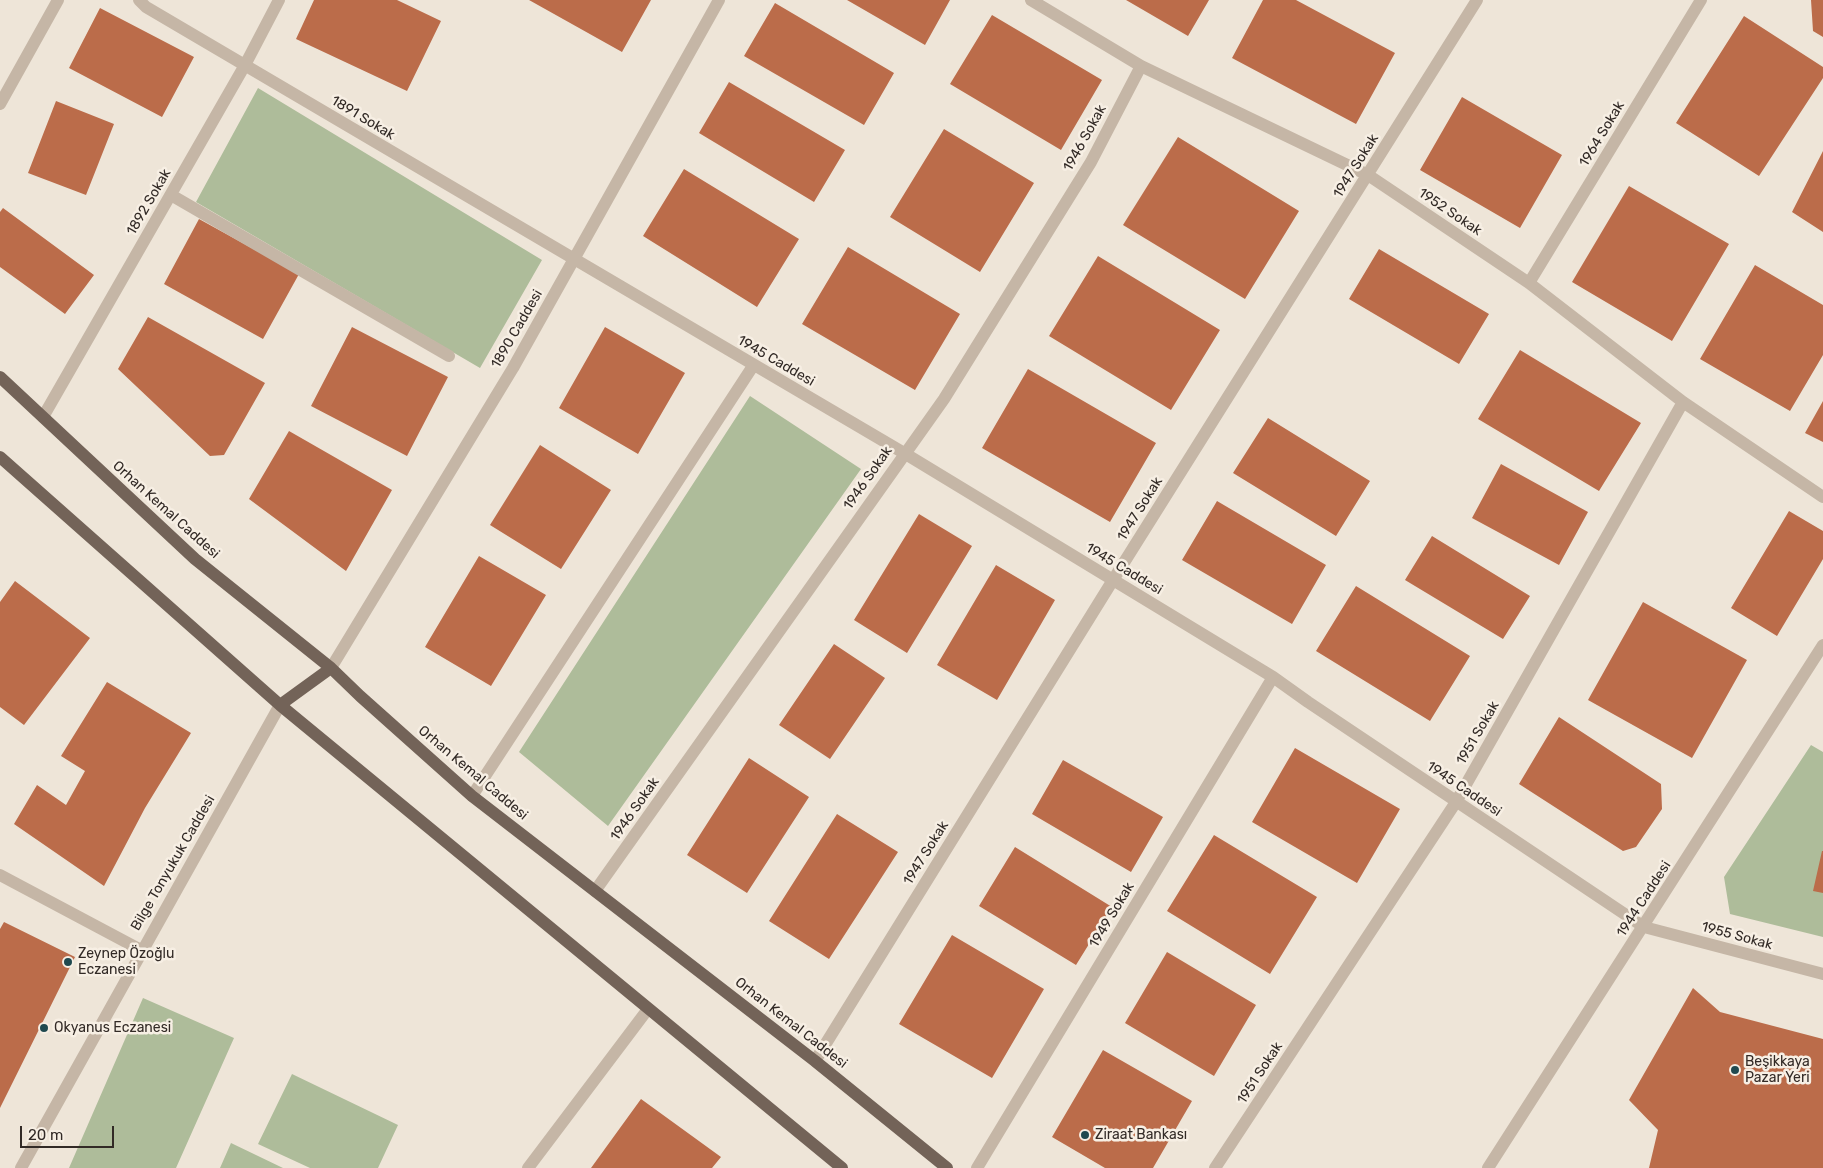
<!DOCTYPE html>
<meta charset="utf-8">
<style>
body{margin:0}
#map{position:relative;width:1823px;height:1168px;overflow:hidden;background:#eee5d8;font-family:Rubik,sans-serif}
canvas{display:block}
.scale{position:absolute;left:20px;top:1126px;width:94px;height:22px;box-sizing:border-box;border:2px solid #322a26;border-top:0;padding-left:6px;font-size:15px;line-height:18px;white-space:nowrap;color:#322a26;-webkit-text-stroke:4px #f7efe4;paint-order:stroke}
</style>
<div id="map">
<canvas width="1823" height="1168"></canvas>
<div class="scale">20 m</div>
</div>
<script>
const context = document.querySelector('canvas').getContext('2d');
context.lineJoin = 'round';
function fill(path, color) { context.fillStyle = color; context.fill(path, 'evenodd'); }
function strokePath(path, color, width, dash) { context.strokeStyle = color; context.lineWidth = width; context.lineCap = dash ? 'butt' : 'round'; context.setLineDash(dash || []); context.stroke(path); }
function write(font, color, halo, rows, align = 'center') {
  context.font = font + ' Rubik,sans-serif'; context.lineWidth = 5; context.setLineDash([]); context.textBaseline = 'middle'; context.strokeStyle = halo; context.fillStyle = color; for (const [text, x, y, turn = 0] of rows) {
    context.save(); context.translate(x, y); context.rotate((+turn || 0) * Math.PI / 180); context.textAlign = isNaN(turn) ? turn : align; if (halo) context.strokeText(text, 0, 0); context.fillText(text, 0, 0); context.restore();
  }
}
fill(new Path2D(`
 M258,88L542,260L480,368L196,202Z
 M750,396L861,469L608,826L519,752Z
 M1811,745L1823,752V937L1730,914L1724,877Z
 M143,998L234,1038L176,1168H69Z
 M292,1074L398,1125L378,1168H310L258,1144Z
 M231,1143L283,1168H220Z`), '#aebc9a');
fill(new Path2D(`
 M314,0H397L441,21L407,91L296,39Z
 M529,0H651L622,52Z
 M847,0H950L925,45Z
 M1126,0H1209L1188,36Z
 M1263,0H1296L1395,53L1356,124L1232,58Z
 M1811,0H1823V37L1813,31Z
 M775,3L894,73L864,125L744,56Z
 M100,8L194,57L162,117L69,68Z
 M992,15L1102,80L1061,150L950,84Z
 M1744,16L1823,67V78L1759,176L1676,123Z
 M729,82L845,150L814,202L699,133Z
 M1462,97L1562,155L1520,228L1420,170Z
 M56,101L114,124L86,195L28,173Z
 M944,129L1034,183L980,272L890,217Z
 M1178,137L1299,211L1245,299L1123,225Z
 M1823,151V232L1792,212Z
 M684,169L799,239L757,307L643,236Z
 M1629,186L1729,244L1672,341L1572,282Z
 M3,208L94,275L65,314L0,267V212Z
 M199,219L299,274L263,339L164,284Z
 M848,247L960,314L915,390L802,324Z
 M1379,249L1489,314L1459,364L1349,299Z
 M1098,256L1220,330L1171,410L1049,336Z
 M1755,265L1823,305V355L1790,411L1700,359Z
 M148,317L265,383L224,455L210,456L118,369Z
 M352,327L448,377L407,456L311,406Z
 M605,327L685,373L638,454L559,408Z
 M1520,350L1641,423L1599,491L1478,419Z
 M1028,369L1156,443L1110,522L982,448Z
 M1823,401V442L1805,433Z
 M1268,418L1370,481L1336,536L1233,473Z
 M289,431L392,490L346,571L249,499Z
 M540,445L611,490L561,569L490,525Z
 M1501,464L1588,512L1559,565L1472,518Z
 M1217,501L1326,565L1292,624L1182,560Z
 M1789,511L1823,531V559L1777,636L1731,608Z
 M919,514L972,546L907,653L854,620Z
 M1432,536L1530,596L1503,639L1405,580Z
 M479,556L546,595L491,686L425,647Z
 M996,565L1055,600L997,700L937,665Z
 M15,581L90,638L24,725L0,707V602Z
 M1356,586L1470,656L1430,721L1316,651Z
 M1643,602L1747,660L1692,758L1588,700Z
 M834,644L885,678L830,759L779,725Z
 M107,682L191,733L145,808L104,886L14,824L37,785L66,805L85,771L61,756Z
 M1559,717L1661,784L1662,809L1636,847L1623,851L1519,784Z
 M1295,748L1400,809L1357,883L1252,822Z
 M749,758L809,797L747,893L687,855Z
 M1063,760L1163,817L1131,872L1032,814Z
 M837,814L898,852L829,959L769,921Z
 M1214,835L1317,897L1270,974L1167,911Z
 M1015,847L1112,907L1076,965L979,906Z
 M1822,851H1823V893L1813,891Z
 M4,922L75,957L0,1108V929Z
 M952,935L1044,989L992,1078L899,1024Z
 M1167,952L1256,1005L1214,1076L1125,1023Z
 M1693,988L1720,1012L1823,1039V1168H1649L1658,1130L1629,1100Z
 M1103,1050L1192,1101L1153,1168H1105L1052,1137Z
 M641,1099L721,1157L712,1168H591Z`), '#bb6c4a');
strokePath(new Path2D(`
 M139,0L146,7L904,453L1273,677L1308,702L1644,927L1823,974
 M1031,0L1141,66L1368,175L1529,283L1683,402L1823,497
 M0,104L58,0
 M171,195L449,356
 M1529,283L1701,0
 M43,417L245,65L279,0
 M331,668L513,368L719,0
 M472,796L753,366
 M0,875L141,950
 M595,891L944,399L1091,162L1141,66
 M815,1061L1113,580L1477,0
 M21,1168L280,705
 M528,1168L648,1009
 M977,1168L1273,677
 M1215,1168L1456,802L1683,402
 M1488,1168L1823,645`), '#c5b6a6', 12);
strokePath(new Path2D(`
 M0,377L195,559L331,668L360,696L472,796L815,1061L947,1168
 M0,457L280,705L842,1168
 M280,705L331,668`), '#736358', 12);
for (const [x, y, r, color] of [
 [68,962,5,"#1f494f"],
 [44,1028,5,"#1f494f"],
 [1735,1070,5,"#1f494f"],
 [1085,1135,5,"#1f494f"]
]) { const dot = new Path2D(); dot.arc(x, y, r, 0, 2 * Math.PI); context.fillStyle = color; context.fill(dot); strokePath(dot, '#f7efe4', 2); }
write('14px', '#322a26', '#f7efe4', [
 ["1891 Sokak",363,118,31],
 ["1964 Sokak",1602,134,-59],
 ["1946 Sokak",1085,138,-61],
 ["1947 Sokak",1356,166,-58],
 ["1892 Sokak",149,202,-60],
 ["1952 Sokak",1450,212,34],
 ["1890 Caddesi",517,329,-60],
 ["1945 Caddesi",776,361,30],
 ["1946 Sokak",868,478,-55],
 ["1947 Sokak",1140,509,-58],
 ["Orhan Kemal Caddesi",166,510,42],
 ["1945 Caddesi",1124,569,31],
 ["1951 Sokak",1478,733,-60],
 ["Orhan Kemal Caddesi",473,773,40],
 ["1945 Caddesi",1464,789,34],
 ["1946 Sokak",635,809,-55],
 ["1947 Sokak",926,853,-58],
 ["Bilge Tonyukuk Caddesi",173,863,-60],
 ["1944 Caddesi",1644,899,-57],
 ["1949 Sokak",1112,915,-59],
 ["1955 Sokak",1737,936,15],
 ["Orhan Kemal Caddesi",791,1023,38],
 ["1951 Sokak",1260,1073,-57]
]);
write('14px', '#322a26', '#f7efe4', [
 ["Zeynep Özoğlu",78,954],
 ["Eczanesi",78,970],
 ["Okyanus Eczanesi",54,1028],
 ["Beşikkaya",1745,1062],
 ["Pazar Yeri",1745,1078],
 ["Ziraat Bankası",1095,1135]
], 'left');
</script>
